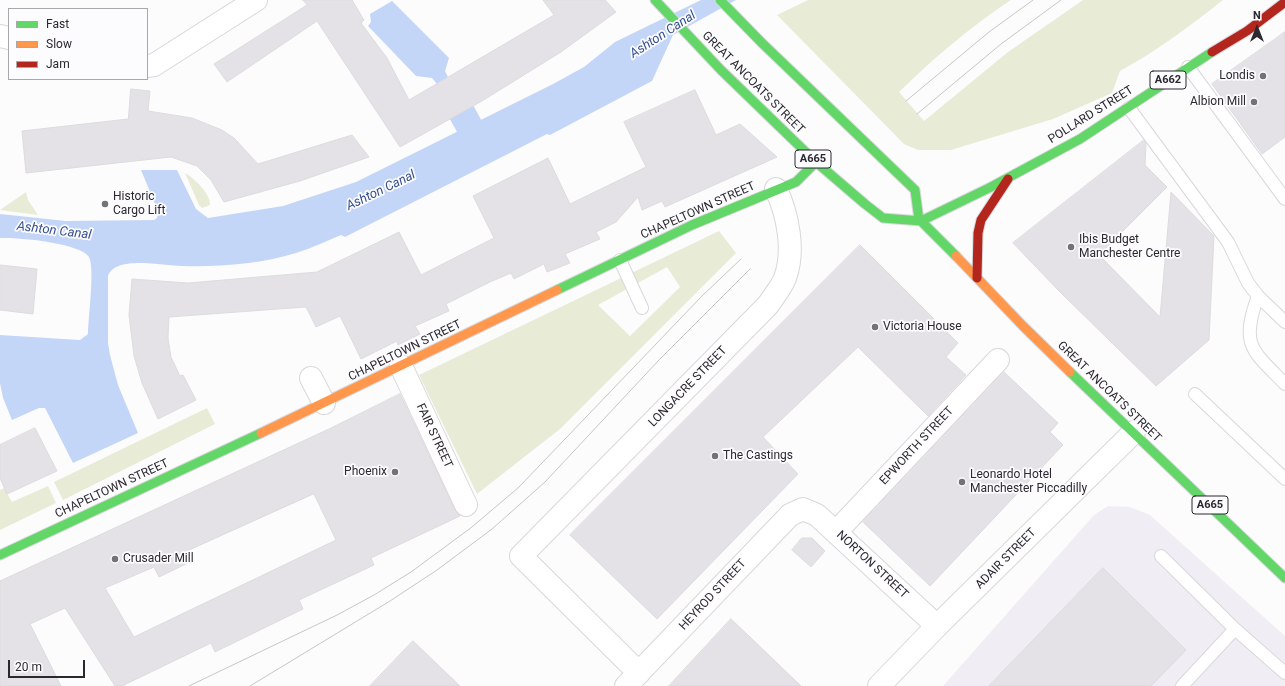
<!DOCTYPE html>
<style>
body{margin:0}
#map{position:relative;width:1285px;height:686px;overflow:hidden;background:#fcfcfd;font-family:Roboto,sans-serif}
canvas{display:block}
.legend{position:absolute;left:8px;top:8px;width:140px;height:72px;box-sizing:border-box;background:#fcfbfe;border:1px solid #a8a7ab;margin:0;padding:5px 7px;list-style:none;font-size:12px;color:#2b282f}
.legend li{display:flex;align-items:center;gap:8px;height:20px}
.legend b{width:20px;border:1px solid #a8a7ab}
.north{position:absolute;left:1237px;top:8px;width:40px;height:40px;-webkit-text-stroke:3px #fcfbfe;paint-order:stroke;rotate:0deg;font-size:11px;font-weight:700;line-height:16px;text-align:center;color:#2b282f}
.north::after{content:'';display:block;margin:auto;width:14px;height:18px;background:#2b282f;clip-path:polygon(50% 0,100% 100%,50% 72%,0 100%)}
.scale{position:absolute;left:8px;top:660px;width:77px;height:18px;box-sizing:border-box;border:2px solid #2b282f;border-top:0;padding-left:5px;font-size:12px;line-height:14px;white-space:nowrap;color:#2b282f;-webkit-text-stroke:3px #fcfbfe;paint-order:stroke}
</style>
<div id="map">
<canvas width="1285" height="686"></canvas>
<ul class="legend">
<li><b style="height:5px;background:#63d668"></b>Fast</li>
<li><b style="height:5px;background:#ff974d"></b>Slow</li>
<li><b style="height:5px;background:#b3261e"></b>Jam</li>
</ul>
<div class="north">N</div>
<div class="scale">20 m</div>
</div>
<script>
const context = document.querySelector('canvas').getContext('2d');
context.lineJoin = 'round';
function fill(path, color) { context.fillStyle = color; context.fill(path, 'evenodd'); }
function strokePath(path, color, width, dash) { context.strokeStyle = color; context.lineWidth = width; context.lineCap = dash ? 'butt' : 'round'; context.setLineDash(dash || []); context.stroke(path); }
function write(font, color, halo, rows, align = 'center') {
  context.font = font + ' Roboto,sans-serif'; context.lineWidth = 3.5; context.setLineDash([]); context.textBaseline = 'middle'; context.strokeStyle = halo; context.fillStyle = color; for (const [text, x, y, turn = 0] of rows) {
    context.save(); context.translate(x, y); context.rotate((+turn || 0) * Math.PI / 180); context.textAlign = isNaN(turn) ? turn : align; if (halo) context.strokeText(text, 0, 0); context.fillText(text, 0, 0); context.restore();
  }
}
fill(new Path2D(`
 M1108,506L1130,507L1150,515L1285,636V686H943L1094,515Z`), '#f0eef4');
fill(new Path2D(`
 M808,0H1011C970,27 934,58 899,92L924,121L1008,52L1083,0H1223C1190,26 1157,51 1120,71L1112,93L1053,119L951,150H918L904,144L777,15Z
 M185,173C194,178 211,194 210,205L202,208L199,205Z
 M26,192L28,200L38,215L0,210Z
 M719,231L736,253L560,429L477,494L419,375ZM667,267L680,287L630,336L598,305Z
 M207,408L215,424L63,500L54,482Z
 M48,486L56,503L0,530V490L4,488L12,502Z`), '#e8ecd6');
fill(new Path2D(`
 M701,0H736L673,35L652,81L550,135L547,134L345,237L341,235C326,241 312,248 296,253C261,264 219,267 182,266C163,266 116,255 108,276V343L110,355L118,385L138,433L73,463L45,408H39L12,420L3,398L0,383V335L80,340L88,334C88,319 95,269 89,257C81,243 17,237 0,238V214L66,221L154,220L157,218L158,211L141,170H177L196,209L208,218L283,206L356,182L553,84L584,67L615,42Z
 M392,1L449,58L445,71L448,77L437,84L432,78L416,76L368,26L371,22L370,14Z`), '#c4d6f8');
strokePath(new Path2D(`
 M462,113L479,144`), '#c4d6f8', 27);
const building = new Path2D(`
 M303,0H352L364,20L361,23L387,58L409,100L554,15L543,0H605L616,12L561,52L482,101L400,147L317,21L227,82L214,64L307,5Z
 M1285,32V137L1262,154L1212,84Z
 M131,89L150,91L148,111L192,118L222,130L234,138L258,164L352,135L369,157L300,181L224,202L211,180L197,166L171,157L26,173L22,131L128,119Z
 M695,90L716,135L740,124L777,157L665,207L662,201L642,210L638,197L616,222L596,232L600,239L565,254L570,263L547,272L544,264L514,279L511,273L490,282L446,304L449,311L415,326L420,334L398,345L397,341L361,359L340,316L316,327L306,307L169,317L168,338L171,357L180,376L183,375L196,400L158,419L142,383L134,356L129,315L132,279L188,283L317,272L399,232L421,275L494,238L473,196L548,158L570,204L646,167L624,122Z
 M1144,140L1146,143L1145,165L1167,187L1099,255L1160,317L1171,192L1214,236L1209,340L1156,386L1059,291L1013,243Z
 M860,245L958,343L946,357L966,375L928,416L858,347L763,437L798,474L657,619L570,535Z
 M0,265L37,269L33,314L0,310Z
 M1004,372L1058,423L1050,432L1063,445L930,586L863,522Z
 M400,394L455,510L460,516L371,558L374,565L299,600L303,609L215,652L211,643L122,686H115L65,608L30,624L61,686H0V581L329,429ZM314,494L336,540L134,637L105,588L154,567L159,577L186,564L181,554Z
 M35,428L57,471L7,494L0,478V445Z
 M802,538H812L825,551L811,567L792,550Z
 M1103,568L1186,650L1151,686H989Z
 M731,619L750,637L801,686H669Z
 M413,641L460,686H370Z`);
fill(building, '#e4e2e6');
strokePath(building, '#dcdbde', 1);
const lane = new Path2D(`
 M1188,67L1285,199
 M1129,108L1228,242L1248,283L1258,296L1285,322
 M620,260L642,308
 M1258,296C1240,346 1252,350 1285,384
 M1195,394L1285,479
 M1161,556L1235,629L1285,673
 M1182,686L1235,629`);
const street = new Path2D(`
 M0,36L9,38
 M147,66L154,65L256,0
 M401,366L466,505
 M311,378L324,403
 M836,532L998,360
 M639,673L521,556L768,305C774,296 781,288 785,278C795,251 788,215 776,189
 M626,686L790,515L803,509L817,515L937,626
 M879,686L937,626L1134,432`);
const fast = new Path2D(`
 M655,0L721,70L816,162L865,204L883,218L921,221L956,256
 M720,0L762,43L915,190L919,220
 M921,221L989,188L1080,139L1212,52
 M557,290L692,225L796,182L816,162
 M1070,372L1285,578
 M0,555L261,433`);
const slow = new Path2D(`
 M956,256L1023,326L1070,372
 M261,433L557,290`);
const jam = new Path2D(`
 M1212,52L1247,31L1285,2
 M977,278L978,233L981,220L1008,179`);
strokePath(lane, '#d8d7db', 14);
strokePath(street, '#d8d7db', 24);
strokePath(fast, '#d8d7db', 11);
strokePath(slow, '#d8d7db', 11);
strokePath(jam, '#d8d7db', 11);
strokePath(lane, '#fff', 12);
strokePath(street, '#fff', 22);
strokePath(fast, '#63d668', 9);
strokePath(slow, '#ff974d', 9);
strokePath(jam, '#b3261e', 9);
strokePath(new Path2D(`
 M906,101L989,32L1033,0
 M917,114L1001,44L1061,0
 M189,686L337,615L374,595L411,572L472,527L519,487L702,296L741,259
 M250,686L390,601L437,570L492,529L545,482L659,360L750,269`), '#c6c6c7', 1);
for (const [x, y, r, color] of [
 [1263,76,4,"#747277"],
 [1254,102,4,"#747277"],
 [105,204,4,"#747277"],
 [1071,247,4,"#747277"],
 [875,327,4,"#747277"],
 [715,456,4,"#747277"],
 [395,472,4,"#747277"],
 [962,482,4,"#747277"],
 [115,559,4,"#747277"]
]) { const dot = new Path2D(); dot.arc(x, y, r, 0, 2 * Math.PI); context.fillStyle = color; context.fill(dot); strokePath(dot, '#fcfbfe', 1.5); }
for (const [x, y, w] of [
 [1168,80,36],
 [813,159,36],
 [1210,505,36]
]) { const box = new Path2D(); box.roundRect(x - w / 2, y - 9, w, 18, 3); context.fillStyle = '#fcfbfe'; context.fill(box); strokePath(box, '#2b282f', 1); }
write('bold 11px', '#2b282f', null, [
 ["A662",1168,80],
 ["A665",813,159],
 ["A665",1210,505]
]);
write('12px', '#2b282f', '#fcfbfe', [
 ["Londis",1255,76,"right"],
 ["Albion Mill",1246,102,"right"],
 ["Historic",113,197],
 ["Cargo Lift",113,211],
 ["Ibis Budget",1079,240],
 ["Manchester Centre",1079,254],
 ["Victoria House",883,327],
 ["The Castings",723,456],
 ["Phoenix",387,472,"right"],
 ["Leonardo Hotel",970,475],
 ["Manchester Piccadilly",970,489],
 ["Crusader Mill",123,559]
], 'left');
write('12px', '#2b282f', '#fcfbfe', [
 ["GREAT ANCOATS STREET",753,83,45],
 ["POLLARD STREET",1091,115,-32],
 ["CHAPELTOWN STREET",698,211,-24],
 ["CHAPELTOWN STREET",405,351,-26],
 ["LONGACRE STREET",688,387,-46],
 ["GREAT ANCOATS STREET",1109,392,44],
 ["FAIR STREET",434,436,65],
 ["EPWORTH STREET",917,446,-47],
 ["CHAPELTOWN STREET",112,489,-25],
 ["ADAIR STREET",1006,559,-45],
 ["NORTON STREET",872,565,43],
 ["HEYROD STREET",713,595,-47]
]);
write('italic 13px', '#334f8c', '#fcfbfe', [
 ["Ashton Canal",663,35,-33],
 ["Ashton Canal",381,191,-26],
 ["Ashton Canal",54,231,7]
]);
</script>
